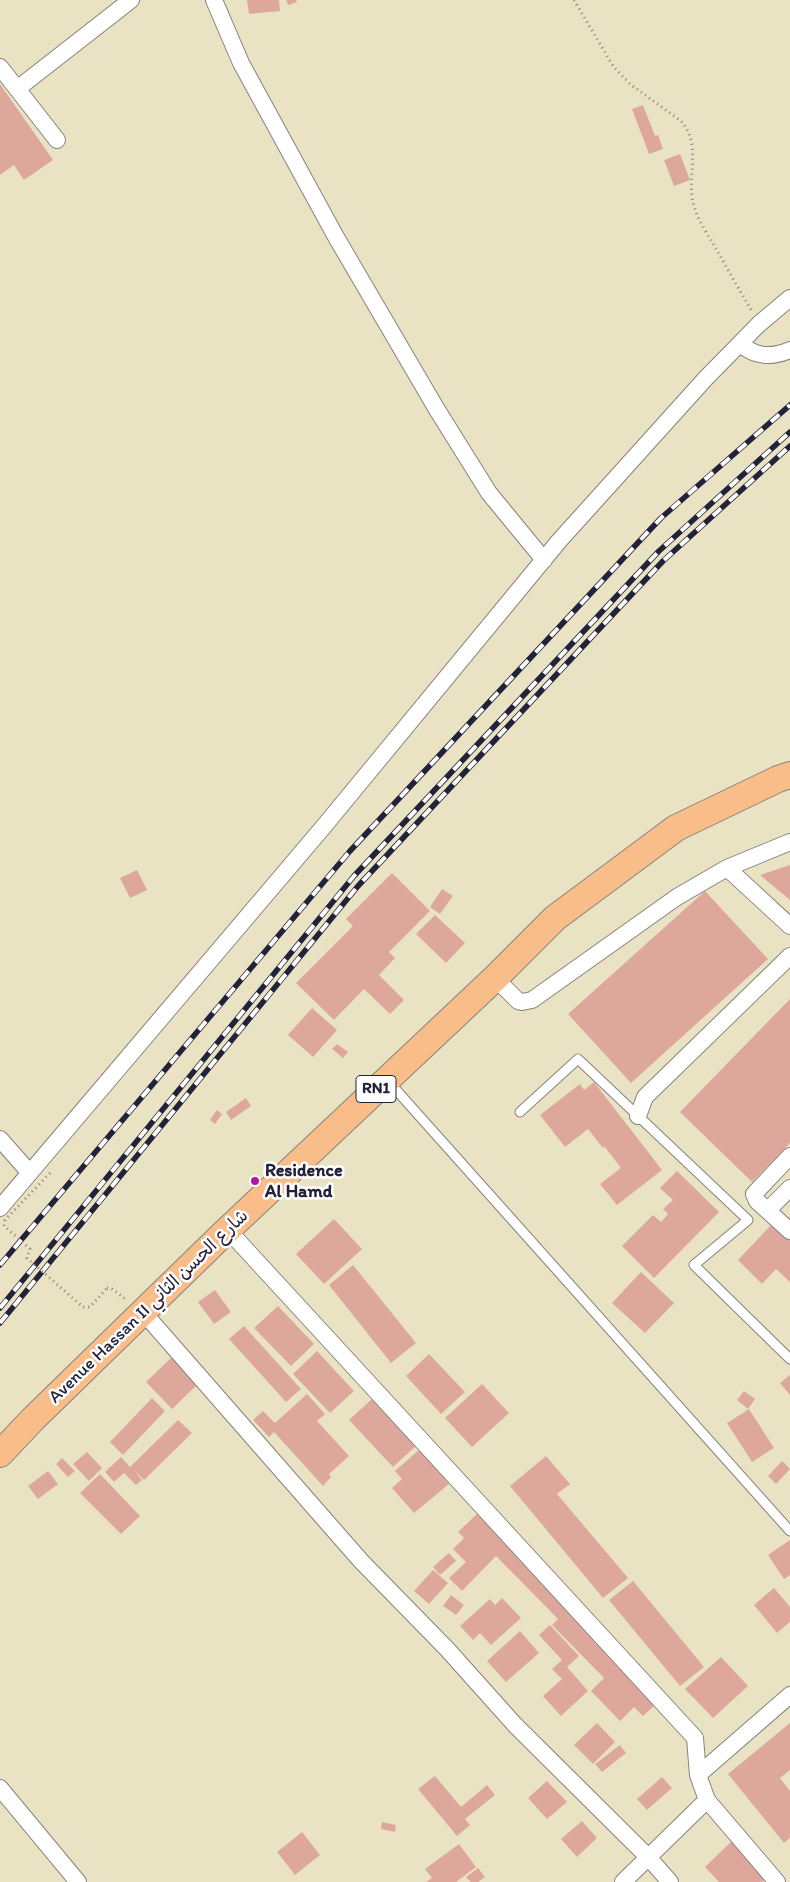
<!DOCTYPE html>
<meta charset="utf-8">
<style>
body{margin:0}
canvas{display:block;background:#eae3c3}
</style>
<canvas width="790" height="1882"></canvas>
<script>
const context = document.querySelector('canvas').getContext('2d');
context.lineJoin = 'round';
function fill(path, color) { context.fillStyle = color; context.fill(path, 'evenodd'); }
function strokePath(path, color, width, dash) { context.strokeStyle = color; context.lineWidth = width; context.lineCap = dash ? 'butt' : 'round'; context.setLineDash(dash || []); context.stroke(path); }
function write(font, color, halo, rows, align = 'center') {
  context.font = font + ' Itim,"Playpen Sans Arabic",sans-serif'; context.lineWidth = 5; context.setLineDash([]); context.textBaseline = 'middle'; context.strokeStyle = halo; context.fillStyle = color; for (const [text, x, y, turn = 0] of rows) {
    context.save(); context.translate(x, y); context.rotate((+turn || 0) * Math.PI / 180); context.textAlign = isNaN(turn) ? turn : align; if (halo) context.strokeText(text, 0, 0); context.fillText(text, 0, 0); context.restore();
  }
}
fill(new Path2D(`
 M247,0H279L280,11L249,14Z
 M286,0H296L297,2L288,5Z
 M0,84L53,160L24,180L14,165L0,175Z
 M643,105L655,136L658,135L663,149L649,154L632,109Z
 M680,154L690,180L674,186L664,160Z
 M790,865V900L760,875Z
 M137,870L147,890L130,898L120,878Z
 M392,873L430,911L389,952L395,958L379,975L404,1000L390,1014L364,989L334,1020L296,983L353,926L346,919Z
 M442,889L453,896L440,914L430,907Z
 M705,891L768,959L631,1083L568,1014Z
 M435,915L465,943L446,963L416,934Z
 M790,999V1143L752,1182L680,1112Z
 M312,1008L337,1030L313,1057L288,1035Z
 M337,1044L348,1052L343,1058L332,1049Z
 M594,1082L662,1170L617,1205L600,1184L621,1168L604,1146L603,1148L588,1129L565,1147L540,1115L580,1084L584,1090Z
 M246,1098L251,1106L231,1120L226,1112Z
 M217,1110L222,1114L215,1124L210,1120Z
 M677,1171L719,1212L654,1278L622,1246L653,1215L661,1222L668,1214L663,1209L673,1200L660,1188Z
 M334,1219L362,1249L324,1284L296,1254Z
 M774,1222L790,1237V1282L776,1269L762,1284L738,1260Z
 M353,1265L416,1343L391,1363L329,1285Z
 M641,1272L674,1303L645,1333L612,1303Z
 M215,1290L231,1312L214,1324L198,1302Z
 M278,1306L314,1344L291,1366L254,1328Z
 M244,1326L301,1389L286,1402L229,1339Z
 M317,1351L354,1391L330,1413L293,1374Z
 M429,1354L465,1392L441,1414L406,1376Z
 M172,1357L198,1384L172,1409L146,1382Z
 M790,1375V1395L780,1383Z
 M482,1384L509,1413L472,1447L445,1418Z
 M744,1391L755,1399L748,1409L737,1400Z
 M307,1394L325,1414L317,1421L349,1456L329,1474L331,1477L323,1486L274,1432L269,1437L253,1420L263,1411L275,1423Z
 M152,1398L165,1411L123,1455L110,1442Z
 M373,1398L417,1445L393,1467L349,1420Z
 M749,1409L774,1448L752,1462L727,1423Z
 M178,1420L192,1433L144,1480L134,1470L142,1480L136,1485L124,1473L114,1482L105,1472L121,1457L130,1467Z
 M420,1449L449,1484L414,1513L392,1488L402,1479L395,1471Z
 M87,1452L102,1468L89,1481L73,1464Z
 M546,1456L570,1484L557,1494L628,1578L603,1598L510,1486Z
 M62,1458L75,1471L68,1477L56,1464Z
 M782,1461L790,1469L776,1484L768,1476Z
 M48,1471L58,1484L38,1499L28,1486Z
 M100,1474L140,1516L121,1534L80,1493Z
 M477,1514L659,1701L643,1716L634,1707L620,1721L591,1691L604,1678L552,1625L558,1619L496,1556L462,1591L449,1578L466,1562L453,1549L464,1538L458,1532Z
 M790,1540V1575L784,1579L768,1555Z
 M449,1553L456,1561L440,1575L433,1567Z
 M433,1570L448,1583L429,1604L414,1591Z
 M633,1581L704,1667L680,1686L609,1600Z
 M774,1588L790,1607V1622L777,1633L754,1605Z
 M451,1595L464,1605L456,1615L443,1606Z
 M502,1598L521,1618L491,1645L480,1633L473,1640L460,1626L490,1599L495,1605Z
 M550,1625L579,1656L567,1667L588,1691L561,1716L543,1696L562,1679L552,1669L562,1660L539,1635Z
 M520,1631L539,1653L506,1682L487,1661Z
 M721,1657L748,1686L713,1718L685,1689Z
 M597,1723L615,1742L593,1764L574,1745Z
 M790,1723V1770L780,1778L790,1791V1838L784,1843L728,1774Z
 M620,1745L626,1753L602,1772L595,1764Z
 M435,1776L461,1807L487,1785L495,1795L465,1819L470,1825L457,1836L418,1789Z
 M662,1777L672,1788L647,1810L637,1799Z
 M547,1781L567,1802L547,1819L528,1798Z
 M582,1821L597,1838L577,1857L561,1839Z
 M382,1822L396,1825L395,1832L381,1829Z
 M302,1832L320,1855L295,1875L277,1852Z
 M732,1841L767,1877L762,1882H719L705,1867Z
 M459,1844L476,1867L456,1882H426L432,1878L425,1869Z
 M478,1868L485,1877L478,1882H471L466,1877Z`), '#dda89b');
const lane = new Path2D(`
 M389,1082L790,1531
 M520,1112L578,1059L748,1220L694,1265L790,1359`);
const street = new Path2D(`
 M214,0L241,63L336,237L436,408L489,493L544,560
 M0,67L57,140
 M17,89L131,0
 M740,344C756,357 771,358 790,350
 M727,868L790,926
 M495,978L518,1001L522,1002L532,1000L677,897L727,868L790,842
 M638,1116L645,1097L790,956
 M0,1139L29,1172
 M790,1156L754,1194L757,1201L790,1231
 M0,1208L325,825L559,541L706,378L759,324L790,298
 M768,1210L790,1188
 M228,1230L695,1738L698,1775L707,1800L777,1882
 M143,1312L361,1561L447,1649L515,1725L648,1857L670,1882
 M698,1775L790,1695
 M0,1788L78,1882
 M623,1882L707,1800`);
const primary = new Path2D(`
 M0,1454L33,1419L221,1236L495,978L555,918L676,828L778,779L790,775`);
strokePath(lane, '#86827f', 11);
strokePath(street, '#86827f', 18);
strokePath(primary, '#86827f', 28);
strokePath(new Path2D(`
 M574,0L613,66L630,84L681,121C702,144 687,174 693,202C696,218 707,233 715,247C727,268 739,290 752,311
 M107,1288H111L127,1300`), '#86827f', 3, [1, 4]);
strokePath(lane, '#fff', 9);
strokePath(street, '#fff', 16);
strokePath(primary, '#f8bd89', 26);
const rail = new Path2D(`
 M0,1265L350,851L661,518L790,405
 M0,1308L354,876L659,551L790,432
 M0,1323L358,886L663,561L790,446`);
strokePath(rail, '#22223b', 5.5);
strokePath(rail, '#fff', 4, [11]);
strokePath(new Path2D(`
 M50,1173L5,1220L4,1226L30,1249L27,1258L83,1307H90L107,1288`), '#86827f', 3, [1, 4]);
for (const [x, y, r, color] of [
 [255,1181,5,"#b5179e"]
]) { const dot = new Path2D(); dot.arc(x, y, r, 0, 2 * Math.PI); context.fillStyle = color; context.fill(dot); strokePath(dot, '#fff', 2); }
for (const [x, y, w] of [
 [376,1089,40]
]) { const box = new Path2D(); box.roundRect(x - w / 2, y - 13.5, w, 27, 4); context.fillStyle = '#fff'; context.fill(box); strokePath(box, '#22223b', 1); }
write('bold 16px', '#22223b', null, [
 ["RN1",376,1089]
]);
write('bold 18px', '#22223b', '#fff', [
 ["Residence",265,1171],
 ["Al Hamd",265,1192]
], 'left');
write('18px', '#22223b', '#fff', [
 ["Avenue Hassan II شارع الحسن الثاني",149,1307,-44]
]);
</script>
